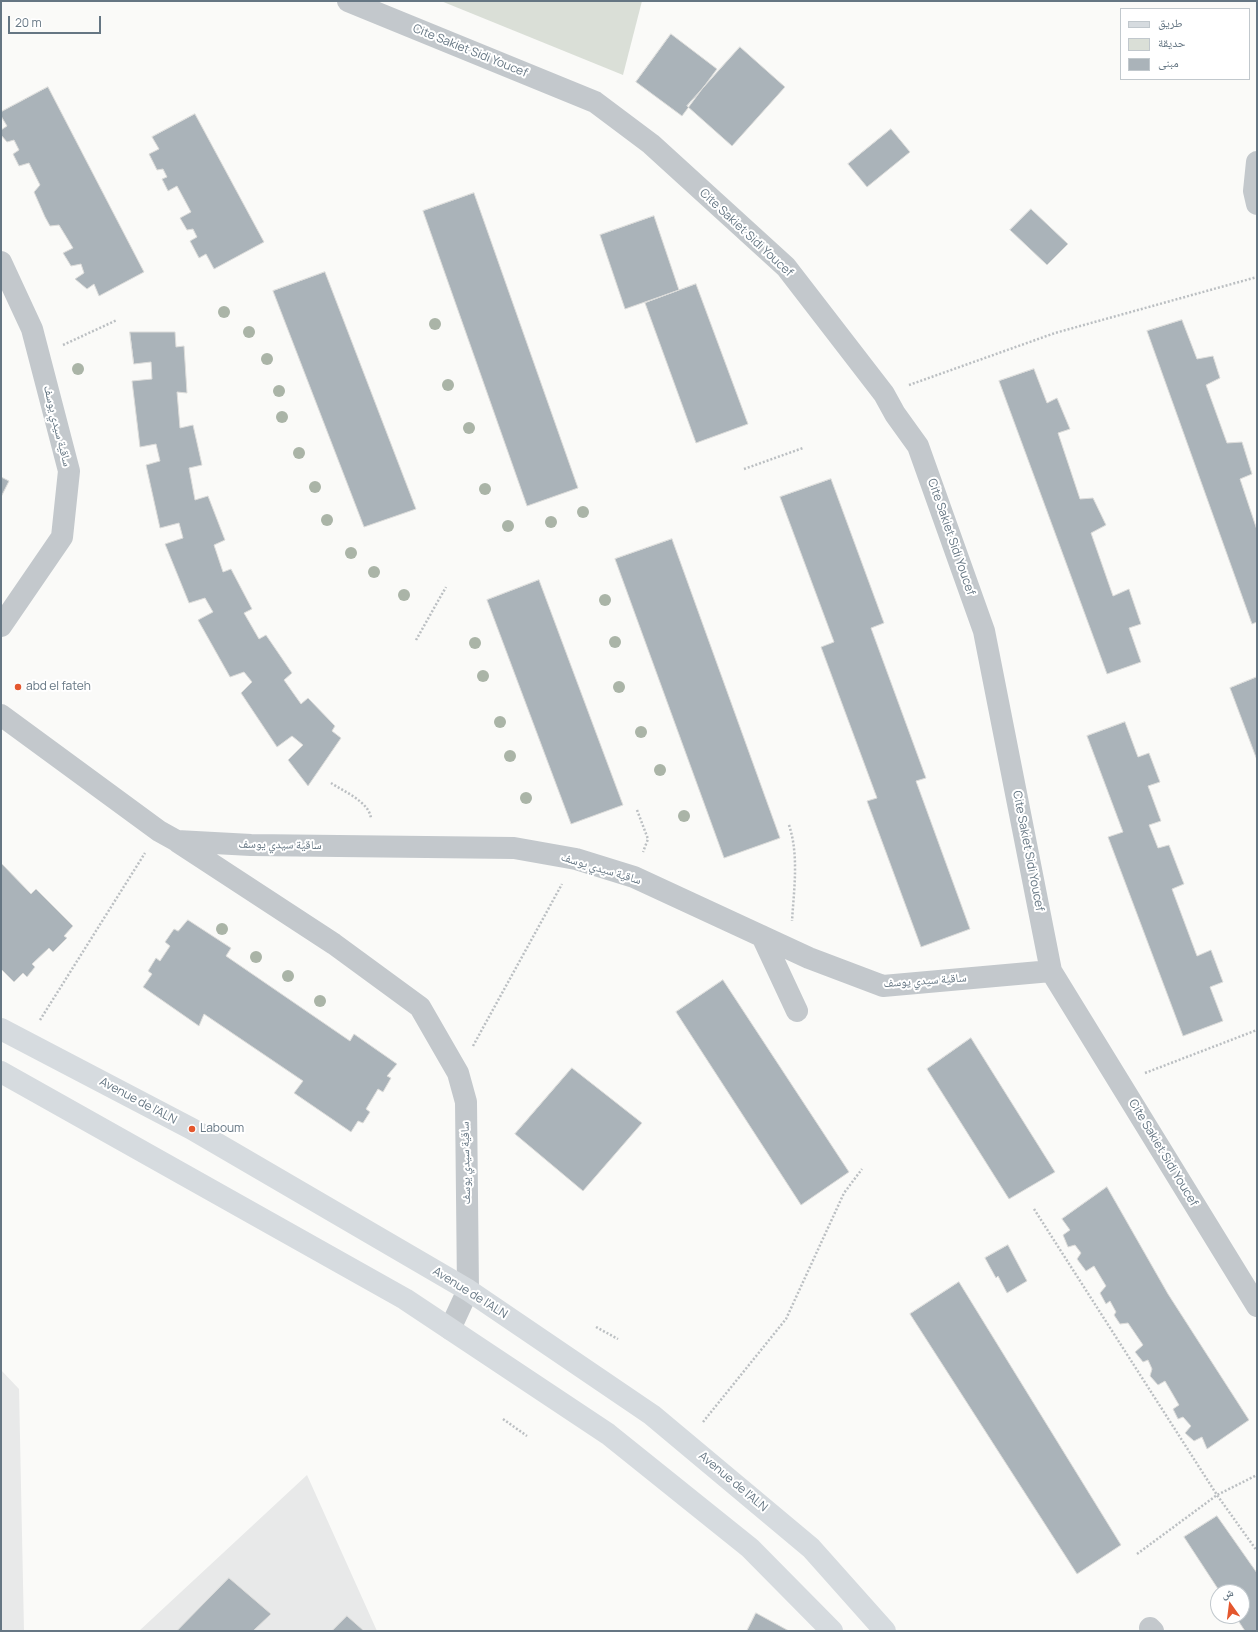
<!DOCTYPE html>
<meta charset="utf-8">
<style>
body{margin:0}
#map{position:relative;width:1258px;height:1632px;overflow:hidden;background:#fafaf8;font-family:Manrope,"Noto Naskh Arabic",sans-serif}
canvas{display:block}
.frame{position:absolute;inset:0;border:2px solid #657683;pointer-events:none}
.legend{position:absolute;left:1120px;top:8px;width:130px;height:72px;box-sizing:border-box;background:#fff;border:1px solid #c1c8cd;margin:0;padding:5px 7px;list-style:none;font-size:12px;color:#657683}
.legend li{display:flex;align-items:center;gap:8px;height:20px}
.legend b{width:20px;border:1px solid #c1c8cd}
.north{position:absolute;left:1210px;top:1584px;width:40px;height:40px;box-sizing:border-box;background:#fff;border:1px solid #c1c8cd;border-radius:50%;rotate:346deg;font-size:11px;font-weight:700;line-height:16px;text-align:center;color:#657683}
.north::after{content:'';display:block;margin:auto;width:14px;height:18px;background:#e4572e;clip-path:polygon(50% 0,100% 100%,50% 72%,0 100%)}
.scale{position:absolute;left:8px;top:16px;width:93px;height:18px;box-sizing:border-box;border:2px solid #657683;border-top:0;padding-left:5px;font-size:12px;line-height:14px;white-space:nowrap;color:#657683;-webkit-text-stroke:3px #fff;paint-order:stroke}
</style>
<div id="map">
<canvas width="1258" height="1632"></canvas>
<div class="frame"></div>
<ul class="legend">
<li><b style="height:5px;background:#d6dbdf"></b>طريق</li>
<li><b style="height:11px;background:#dadfd7"></b>حديقة</li>
<li><b style="height:11px;background:#aab3b9"></b>مبنى</li>
</ul>
<div class="north">ش</div>
<div class="scale">20 m</div>
</div>
<script>
const context = document.querySelector('canvas').getContext('2d');
context.lineJoin = 'round';
function fill(path, color) { context.fillStyle = color; context.fill(path, 'evenodd'); }
function strokePath(path, color, width, dash) { context.strokeStyle = color; context.lineWidth = width; context.lineCap = dash ? 'butt' : 'round'; context.setLineDash(dash || []); context.stroke(path); }
function write(font, color, halo, rows, align = 'center') {
  context.font = font + ' Manrope,"Noto Naskh Arabic",sans-serif'; context.lineWidth = 4; context.setLineDash([]); context.textBaseline = 'middle'; context.strokeStyle = halo; context.fillStyle = color; for (const [text, x, y, turn = 0] of rows) {
    context.save(); context.translate(x, y); context.rotate((+turn || 0) * Math.PI / 180); context.textAlign = isNaN(turn) ? turn : align; if (halo) context.strokeText(text, 0, 0); context.fillText(text, 0, 0); context.restore();
  }
}
fill(new Path2D(`
 M1,1370L19,1389L24,1631H1Z
 M307,1475L377,1631H139Z`), '#e8e9e9');
fill(new Path2D(`
 M441,1H642L623,75Z`), '#dadfd7');
const building = new Path2D(`
 M671,34L717,69L682,116L636,82Z
 M740,47L785,87L732,146L687,106Z
 M48,87L144,272L99,296L94,284L87,289L75,279L84,273L81,264L71,266L63,253L73,248L59,225L50,226L45,217L34,192L40,185L29,163L19,166L13,154L19,150L14,140L7,142L1,135V130L7,126L1,116V112Z
 M195,114L264,242L214,269L206,254L199,258L190,241L197,237L193,229L187,230L180,218L191,212L177,186L168,191L162,179L167,177L163,169L157,170L149,154L159,149L152,137Z
 M891,129L910,152L867,187L848,164Z
 M474,193L578,488L527,506L423,211Z
 M1031,209L1068,244L1047,265L1010,230Z
 M654,216L679,290L625,309L600,235Z
 M325,272L416,509L364,527L273,291Z
 M696,284L748,424L696,443L645,303Z
 M1182,320L1197,359L1213,356L1220,378L1206,385L1227,443L1242,442L1252,474L1240,479L1257,530V622L1252,624L1147,331Z
 M130,332H175L176,347L184,346L187,393L177,392L180,428L193,425L202,465L189,468L195,500L208,496L225,540L214,545L223,572L231,569L252,609L244,613L259,639L266,635L292,673L284,680L301,704L308,698L335,726L332,731L341,738L308,786L288,760L303,745L292,736L277,747L241,693L252,682L244,672L230,677L198,620L213,612L205,598L189,603L165,544L183,538L179,523L160,528L146,465L160,461L156,444L140,447L132,381L152,379L151,362L134,364Z
 M1034,369L1047,403L1057,398L1070,429L1058,433L1080,499L1093,498L1106,525L1091,533L1113,596L1129,589L1141,624L1129,628L1141,662L1107,674L999,381Z
 M1,477L9,481L1,497Z
 M831,479L884,623L871,628L926,778L916,781L970,929L921,947L867,801L877,798L821,647L834,642L780,497Z
 M672,539L780,838L724,858L615,559Z
 M539,580L623,805L571,824L487,600Z
 M1257,677V760L1230,688Z
 M1125,722L1138,757L1149,753L1160,782L1148,786L1161,821L1149,825L1158,848L1169,845L1184,884L1172,889L1197,956L1211,950L1223,982L1210,987L1223,1021L1183,1036L1108,837L1123,832L1087,736Z
 M1,863L31,894L36,889L73,926L64,936L67,938L53,952L49,948L32,964L35,967L27,977L23,973L14,982L1,969Z
 M188,920L231,948L226,956L350,1041L354,1034L397,1064L387,1076L391,1078L383,1092L378,1089L366,1109L370,1112L363,1123L358,1121L351,1132L294,1093L303,1081L204,1014L199,1026L143,987L152,974L148,971L156,958L160,961L170,946L165,942L174,929L178,931Z
 M723,980L849,1172L801,1205L676,1012Z
 M971,1038L1055,1172L1009,1199L927,1069Z
 M572,1068L642,1123L583,1191L515,1134Z
 M1107,1187L1168,1294L1249,1420L1207,1449L1202,1437L1194,1441L1185,1433L1191,1426L1183,1417L1178,1419L1173,1409L1179,1405L1165,1381L1158,1385L1150,1376L1152,1369L1148,1360L1143,1362L1135,1352L1143,1345L1128,1323L1120,1324L1114,1315L1116,1312L1110,1301L1106,1304L1100,1293L1106,1286L1094,1266L1086,1271L1077,1259L1081,1253L1075,1245L1068,1247L1063,1235L1070,1230L1062,1219Z
 M1008,1245L1027,1281L1007,1293L998,1276L996,1278L985,1258Z
 M959,1282L1121,1545L1077,1574L910,1314Z
 M1217,1516L1257,1573V1631H1245L1235,1616H1242V1592H1220L1184,1537Z
 M229,1578L271,1614L253,1631H177Z
 M756,1613L789,1631H747Z
 M347,1616L364,1631H332Z`);
fill(building, '#aab3b9');
strokePath(building, '#dcdcda', 1);
strokePath(new Path2D(`
 M63,345L117,320
 M909,385L1055,333L1257,277
 M744,469L803,448
 M416,640L446,587
 M331,783C343,791 370,802 371,819
 M637,810L648,839L643,852
 M789,825C799,855 794,889 792,921
 M40,1020L145,853
 M473,1046L562,884
 M1145,1073L1257,1030
 M1034,1209L1217,1495L1257,1551
 M596,1327L618,1339
 M503,1419L527,1436
 M703,1422L786,1319L844,1193L862,1169
 M1137,1554L1217,1495L1257,1475`), '#bbbfc2', 2.5, [2, 2]);
strokePath(new Path2D(`
 M348,1L595,102L651,144L786,267L884,394L895,414L918,446L984,631L1051,971L1257,1306
 M1257,162L1254,191L1257,204
 M1,262L32,329L69,471L62,537L1,626
 M1,715L159,831L177,841L251,845L514,848L576,859L634,877L809,958L883,986L1051,971
 M178,842L334,944L420,1007L458,1073L466,1102L468,1290L450,1329
 M762,936L797,1011
 M1150,1628L1153,1631`), '#c3c8cc', 22);
strokePath(new Path2D(`
 M1,1029L192,1129L468,1290L652,1415L811,1548L885,1631
 M1,1072L405,1299L608,1434L750,1548L832,1631`), '#d6dbdf', 22);
context.fillStyle = '#aab4a7';
for (const [x, y] of [
 [224,312],
 [435,324],
 [249,332],
 [267,359],
 [78,369],
 [448,385],
 [279,391],
 [282,417],
 [469,428],
 [299,453],
 [315,487],
 [485,489],
 [583,512],
 [327,520],
 [551,522],
 [508,526],
 [351,553],
 [374,572],
 [404,595],
 [605,600],
 [615,642],
 [475,643],
 [483,676],
 [619,687],
 [500,722],
 [641,732],
 [510,756],
 [660,770],
 [526,798],
 [684,816],
 [222,929],
 [256,957],
 [288,976],
 [320,1001]
]) { context.beginPath(); context.arc(x, y, 6, 0, 2 * Math.PI); context.fill(); }
for (const [x, y, r, color] of [
 [18,687,4,"#e4572e"],
 [192,1129,4,"#e4572e"]
]) { const dot = new Path2D(); dot.arc(x, y, r, 0, 2 * Math.PI); context.fillStyle = color; context.fill(dot); strokePath(dot, '#fff', 1.5); }
write('12px', '#657683', '#fff', [
 ["Cite Sakiet Sidi Youcef",470,51,22],
 ["Cite Sakiet Sidi Youcef",746,233,43],
 ["ساقية سيدي يوسف",57,426,76],
 ["Cite Sakiet Sidi Youcef",951,537,71],
 ["ساقية سيدي يوسف",280,845,1],
 ["Cite Sakiet Sidi Youcef",1028,851,79],
 ["ساقية سيدي يوسف",601,869,17],
 ["ساقية سيدي يوسف",925,981,-4],
 ["Avenue de l'ALN",138,1101,28],
 ["Cite Sakiet Sidi Youcef",1163,1153,59],
 ["ساقية سيدي يوسف",466,1163,-91],
 ["Avenue de l'ALN",470,1293,32],
 ["Avenue de l'ALN",733,1482,40]
]);
write('12px', '#657683', '#fff', [
 ["abd el fateh",26,687],
 ["Laboum",200,1129]
], 'left');
</script>
